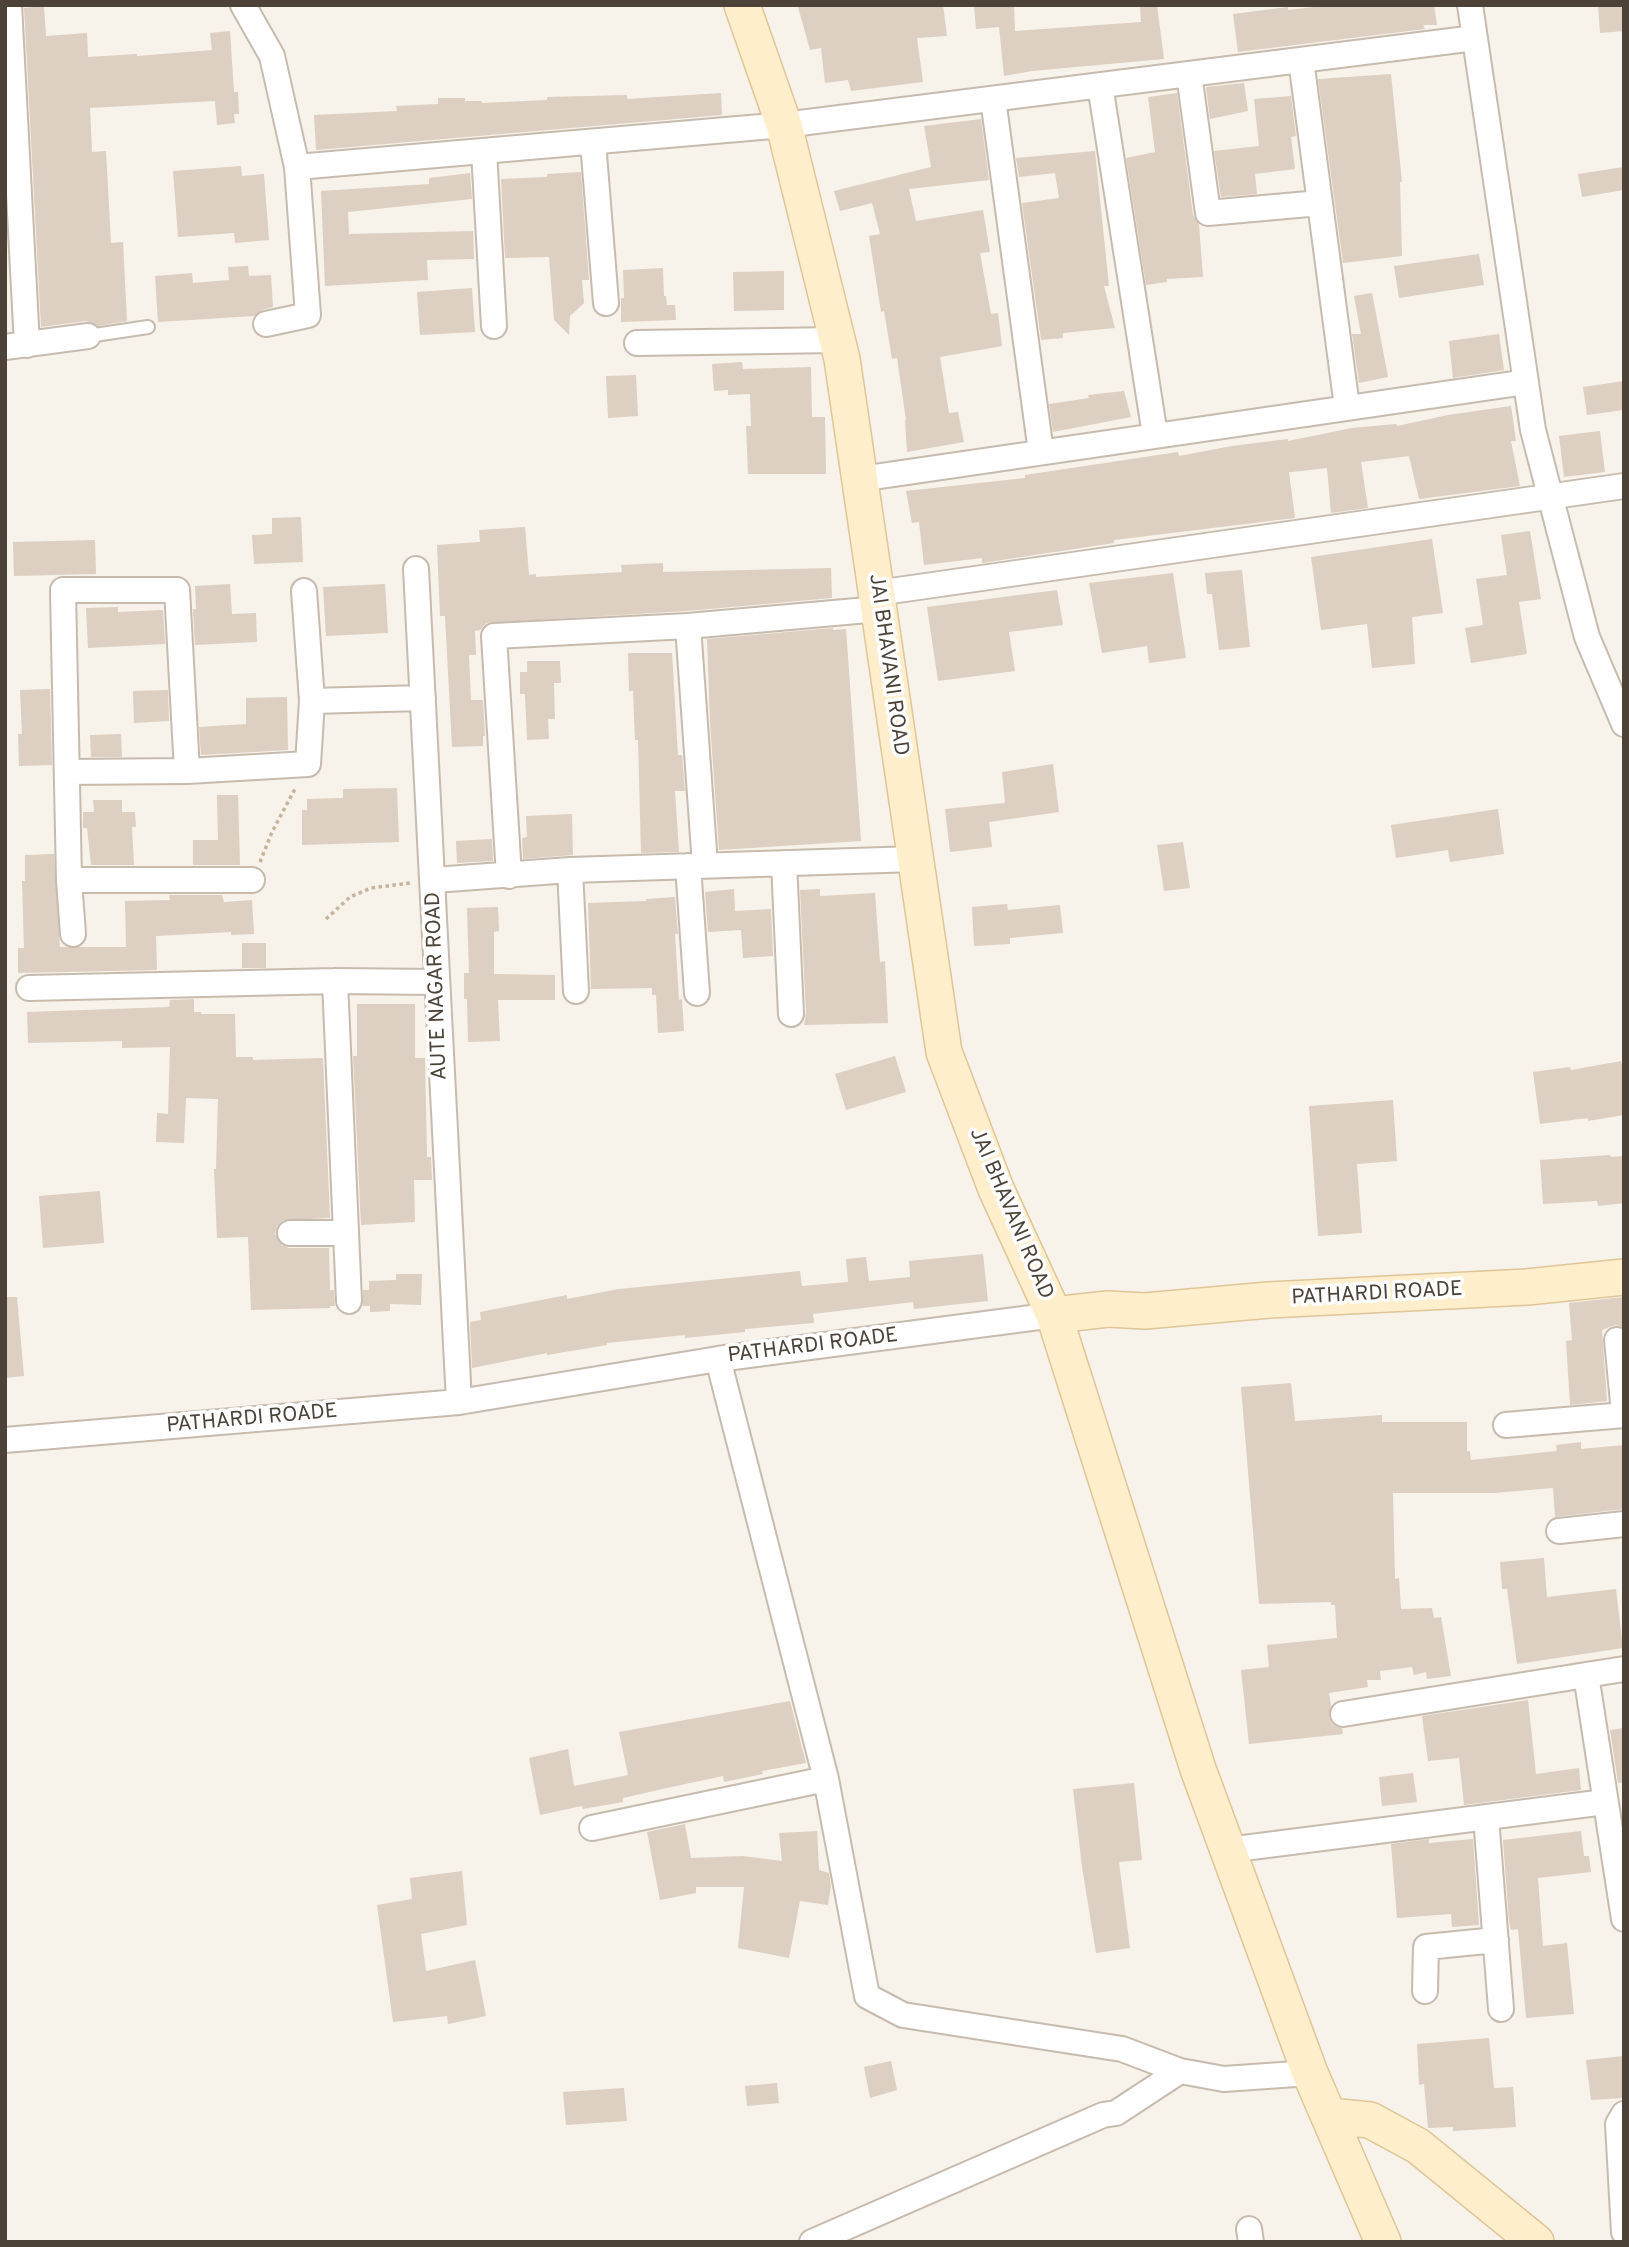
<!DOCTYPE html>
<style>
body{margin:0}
#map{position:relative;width:1629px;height:2247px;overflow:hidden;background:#f7f2ea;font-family:Overpass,sans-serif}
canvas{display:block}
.frame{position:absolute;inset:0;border:7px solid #4c4237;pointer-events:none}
</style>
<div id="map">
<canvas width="1629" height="2247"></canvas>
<div class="frame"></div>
</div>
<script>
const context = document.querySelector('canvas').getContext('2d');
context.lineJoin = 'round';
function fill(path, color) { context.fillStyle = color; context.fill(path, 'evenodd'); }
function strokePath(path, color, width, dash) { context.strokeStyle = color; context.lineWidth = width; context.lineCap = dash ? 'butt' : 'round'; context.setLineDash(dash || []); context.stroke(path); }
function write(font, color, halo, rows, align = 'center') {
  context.font = font + ' Overpass,sans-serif'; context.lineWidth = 7; context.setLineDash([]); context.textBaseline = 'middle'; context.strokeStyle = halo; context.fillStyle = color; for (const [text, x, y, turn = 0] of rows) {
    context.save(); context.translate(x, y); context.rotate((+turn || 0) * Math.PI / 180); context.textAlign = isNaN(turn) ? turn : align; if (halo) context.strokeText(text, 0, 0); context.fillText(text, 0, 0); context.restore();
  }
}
fill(new Path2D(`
 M818,5H943L947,36L917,38L923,82L851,91L848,80L825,83L821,48L810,50L798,7Z
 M974,5H1014L1015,31L1141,22L1140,5H1157L1164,59L1032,71L1004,76L999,27L976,29Z
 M1331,5H1434L1437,25H1423L1425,29L1238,52L1233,14L1288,7V10Z
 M1598,5H1624V31L1600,33Z
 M44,6L46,36L87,33L88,57L137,54V56L212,50L210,33L230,31L234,92H238L239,114H234L235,123L217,125L215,101L90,108L92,152L106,151L111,243L123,242L127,321L98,326L86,321L41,327L24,8Z
 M1391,74L1402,182H1400L1402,256L1343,263L1318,79Z
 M1244,83L1248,111L1210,119L1206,87Z
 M721,93L722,115L316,150L314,115L397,111L396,106L438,104V98H465V101H482V103L547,100V97L627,95V99Z
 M1177,93L1193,215L1199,224L1203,277L1167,279V282L1146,285L1126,158L1155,152L1148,97Z
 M1291,96L1296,136L1291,137L1295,169L1255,174L1257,194L1221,197L1214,151L1259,146L1254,99Z
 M981,119L989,180L909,189L916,221L983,210L990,252L980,253L991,314L998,313L1002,346L940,357L949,413L958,412L964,442L907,452L905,420H906L897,358L892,359L884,311L881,312L869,236L880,234L872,203L840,211L834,191L931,167L924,126Z
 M1095,151L1109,286H1104L1115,328L1063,333V338L1041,340L1022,203L1059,198L1055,173L1019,177L1016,158Z
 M241,166L242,176L264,174L269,240L235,243L234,233L178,237L173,171Z
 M1624,167V190L1582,197L1578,174Z
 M581,172L589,280H582L584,303L570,316L569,335L554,320L549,257L505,258L501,179L547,177V174Z
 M470,173L472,199L348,212L349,234L473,231L474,259L427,260L428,280L325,286L321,191L429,184V178Z
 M1479,254L1484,285L1399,298L1394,266Z
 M248,266L249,276L271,275L273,307L262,310L254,316L158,322L155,276L192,273L193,283L229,280L228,267Z
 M663,268L664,296H666L667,305H675L676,320L621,322V298H624L623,270Z
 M784,271V310L734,311L733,272Z
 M472,288L475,332L420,335L417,292Z
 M1372,293L1388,377L1359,383L1352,334H1361L1354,296Z
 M1499,334L1504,370L1453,378L1449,341Z
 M742,362L743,369L811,367L812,417H825L826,474H748L746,426H751L750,394L728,395V390L714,391L712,364Z
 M636,375L638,416L608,418L606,376Z
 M1624,381V410L1587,415L1583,387Z
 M1124,391L1131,417L1053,432L1049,404L1089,398L1088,395Z
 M1511,406L1516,441H1511L1520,486L1419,499L1409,456L1361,462L1368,508L1331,513L1327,468L1292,472H1289L1295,518L1114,540V543L982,563V558L924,565L919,522L912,523L906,491L1025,478V475L1178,452L1179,456L1232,446L1288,439V441L1352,428L1396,424L1397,426L1448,415Z
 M1600,431L1605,472L1564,477L1559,436Z
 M301,517L303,562L254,564L252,535L272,534V518Z
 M525,527L529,575L536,574V577L622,572L621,565L663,563V572L831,568L832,598L687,611L486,623L480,630L475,631L476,655H469L471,700H483L485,736H483V746L452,747L445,616H440L437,545L480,542L479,530Z
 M1530,531L1541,599L1519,602L1527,654L1471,663L1465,628L1483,625L1476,579L1507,575L1501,535Z
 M1432,539L1443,613L1412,617L1415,664L1372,668L1367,624L1321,630L1311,557Z
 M95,540L96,574L14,576L13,542Z
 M1242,570L1250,647L1219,650L1212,594H1207L1205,573Z
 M1173,573L1186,658L1149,663L1147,646L1102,653L1089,583Z
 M230,584L232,614L256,613L257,642L195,645L193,609H196L195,586Z
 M385,584L388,633L326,636L323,587Z
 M1057,590L1063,625L1009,632L1015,671L938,681L927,607Z
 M118,607V612L163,610L165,644L88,648L86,608Z
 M833,628V630L846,629L861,841L719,850L710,722L707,639Z
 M628,653H672L678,755H682L685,791H675L679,852L641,853L638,740H635L633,691H629Z
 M527,661H560L561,683H554L555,719H548L549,739L527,740L525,694H520V672H527Z
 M50,689L52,765L19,766L18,734H22L20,690Z
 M168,690L169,721L134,723L133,691Z
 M287,697L288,750L201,755L199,727L246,724V698Z
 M121,734L122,757H91L90,735Z
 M1053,764L1059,812L989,822L992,847L950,852L945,809L1005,803L1002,772Z
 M397,788L399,842L302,845V810H307V799L343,798V789Z
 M217,795H238L240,865H193V840H218Z
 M93,800H122V812H135L136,827H132L134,865H91L87,828H83V812H94Z
 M1498,809L1504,854L1450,862L1448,850L1396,858L1391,825Z
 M572,814L573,855L523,859L522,838L527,837L526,816Z
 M492,839L493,861L457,863L456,841Z
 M1183,842L1190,888L1164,891L1157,845Z
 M54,854L60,947H126L125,901L170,900L169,895H222L224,902L252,900L254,934L231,935V932L156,936L157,970L18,973V948H24L22,881H25V855Z
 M734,889L735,911L771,909L773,956L743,958L741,930L708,932L705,892Z
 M820,889V896L875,893L880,962L885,961L888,1023L804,1025L806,1013L800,890Z
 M675,897L678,934H675L679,1000L682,999L684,1031L658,1033L656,995H652V988L591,989L588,903L646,901V899Z
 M1007,904L1008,910L1060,905L1063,933L1010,938V944L974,946L972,907Z
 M498,907L499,931L494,932V974L555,975V1000H498L500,1041L468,1042L467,999H464V973H469L467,908Z
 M242,943H266V968H242Z
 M194,999V1012H201V1014H235L236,1057H253V1060L323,1058L330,1218L283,1220L277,1226L275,1234L282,1245L289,1248H329L330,1290H334L335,1306H330V1308L251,1310L248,1237L217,1238L214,1169H216L218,1099L186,1098L184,1143L156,1142L157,1113L168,1114L170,1047L122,1048V1041L28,1043L27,1012L169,1007L170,1000Z
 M357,1004H415V1058H425L427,1157H431L432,1180H414L415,1222L361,1225L353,1056H357Z
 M895,1056L906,1092L846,1110L835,1074Z
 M1621,1061L1624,1074V1115L1588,1121V1118L1540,1124L1533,1072L1570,1067L1571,1070Z
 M1393,1100L1397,1161L1357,1164L1362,1233L1318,1236L1309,1106Z
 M1610,1155L1611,1157L1624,1156V1203L1598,1206L1597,1201L1543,1204L1540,1160Z
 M100,1191L104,1243L43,1248L39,1196Z
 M983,1254L988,1301L914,1309L913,1302L813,1314L814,1323L745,1329V1332L685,1338V1335L607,1343V1345L547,1355V1353L472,1368L470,1322L481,1320L480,1312L567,1295V1299L619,1289L800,1271L802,1286L848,1282L846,1259L866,1257L869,1281L910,1277L909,1261Z
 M396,1274H422L421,1305L390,1304V1311L370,1312V1306H363V1290H369V1281L396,1280Z
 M5,1297H17L24,1376L5,1378Z
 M1623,1297L1624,1327L1615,1325L1602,1330L1607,1401L1570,1405L1566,1341L1572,1340L1569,1303Z
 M1291,1383L1295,1421L1382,1415V1422H1467V1451H1470L1471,1460L1557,1451L1556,1445L1581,1442V1449L1624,1445V1509L1555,1517L1553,1488L1494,1493H1393L1395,1579L1399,1578L1401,1609L1432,1608L1434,1618L1441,1617L1451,1676L1427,1679L1426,1672L1414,1675L1412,1667L1380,1671L1381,1680H1367L1368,1687L1329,1693L1331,1706L1329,1717L1332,1724L1342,1728L1343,1734L1249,1744L1241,1670L1269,1667L1267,1645L1337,1638L1335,1605H1331V1602L1259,1604L1241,1387Z
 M1544,1558L1547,1597L1616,1589L1623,1648L1517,1664L1507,1589H1502L1500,1562Z
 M1528,1700L1536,1774L1579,1768L1581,1790L1464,1805L1459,1758L1428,1761L1422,1716Z
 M790,1701L806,1763L762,1771L763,1774L724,1782L723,1776L667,1788L623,1798V1802L583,1809L582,1806L540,1815L529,1758L568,1749L574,1786L628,1775L619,1732Z
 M1624,1728V1782L1618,1783L1610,1730Z
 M1413,1773L1417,1802L1382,1806L1379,1777Z
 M1134,1783L1142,1860L1119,1862L1130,1948L1096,1953L1082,1867L1073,1789Z
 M685,1824L691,1858L743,1856L782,1861L779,1833L817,1831L819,1870L829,1873L831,1886L828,1905L800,1901L789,1958L738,1948L744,1887H696V1893L660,1900L647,1832Z
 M1581,1831L1584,1856H1589L1591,1872L1538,1878L1543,1946L1567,1943L1574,2014L1526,2018L1518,1929L1511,1930L1509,1922L1503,1840Z
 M1429,1839V1843L1473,1839L1479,1925L1452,1927L1451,1914L1397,1918L1391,1844Z
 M462,1871L467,1925L421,1934L426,1971L475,1960L486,2016L448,2024L447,2016L393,2022L377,1905L412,1899L410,1878Z
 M1489,2038L1494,2088L1513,2087L1516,2127L1453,2131V2127L1428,2128L1424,2084L1419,2085L1417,2044Z
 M1624,2056V2098L1591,2100L1586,2060Z
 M891,2061L897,2090L870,2098L864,2067Z
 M777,2083L779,2103L747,2106L745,2086Z
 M624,2088L627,2121L566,2125L563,2092Z`), '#ddcfc1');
const lane = new Path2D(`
 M88,336L148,327`);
const street = new Path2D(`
 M9,5L27,345
 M243,5L272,56L297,167L308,315L266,324
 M1470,5L1533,430L1587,637L1624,724
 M1301,60L1347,407
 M1189,74L1208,213L1320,203
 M1100,85L1155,435
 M993,99L1041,452
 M593,142L606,303
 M484,151L494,326
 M297,167L784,125L1475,38
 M637,343L837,340
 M5,347L88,336
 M860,479L1526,382
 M416,569L459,1402
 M877,593L1624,486
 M312,701L423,698
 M67,772L187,771L308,764L312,701L304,591
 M784,863L791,1014
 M705,865L688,626L879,609
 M688,866L697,993
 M570,870L576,991
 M509,876L494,636L688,626
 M69,880H252
 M434,880L570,870L916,859
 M73,934L69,880L63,590H177L187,771
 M335,981L349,1301
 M29,988L335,981L437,982
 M290,1233H346
 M1617,1340L1624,1413
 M718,1359L826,1779L867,1996L903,2015L1122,2049L1180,2071L1224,2079L1310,2073
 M1506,1425L1624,1415
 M5,1440L459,1402L718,1359L1054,1315
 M1559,1531L1624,1524
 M1624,1669L1586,1675L1624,1919
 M1343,1714L1586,1675
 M1486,1817L1501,2009
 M592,1828L826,1779
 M1228,1850L1605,1802
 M1425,1991L1426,1947L1496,1940
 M1624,2114L1618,2124L1624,2232
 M1249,2229L1251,2242
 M812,2242L1103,2115L1116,2113L1180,2071`);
const secondary = new Path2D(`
 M742,5L784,125L842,359L944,1052L996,1189L1054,1315L1198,1769L1310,2073L1383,2242
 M1054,1315L1108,1309L1145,1311L1269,1300L1527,1287L1624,1277
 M1329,2116L1370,2120L1418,2146L1536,2242`);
strokePath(lane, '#c7bbae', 16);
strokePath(street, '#c7bbae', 28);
strokePath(secondary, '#dfc597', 38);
strokePath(new Path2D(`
 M260,862L272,832L296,787
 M326,919L350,897L371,888L410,883`), '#c7b39a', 3.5, [3.5, 3.5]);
strokePath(lane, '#fff', 12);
strokePath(street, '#fff', 24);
strokePath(secondary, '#ffeecb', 35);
write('21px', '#4c4237', '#fff', [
 ["JAI BHAVANI ROAD",887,665,82],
 ["AUTE NAGAR ROAD",438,986,-92],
 ["JAI BHAVANI ROAD",1010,1214,67],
 ["PATHARDI ROADE",1377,1295,-3],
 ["PATHARDI ROADE",813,1347,-7],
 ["PATHARDI ROADE",252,1420,-5]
]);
</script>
